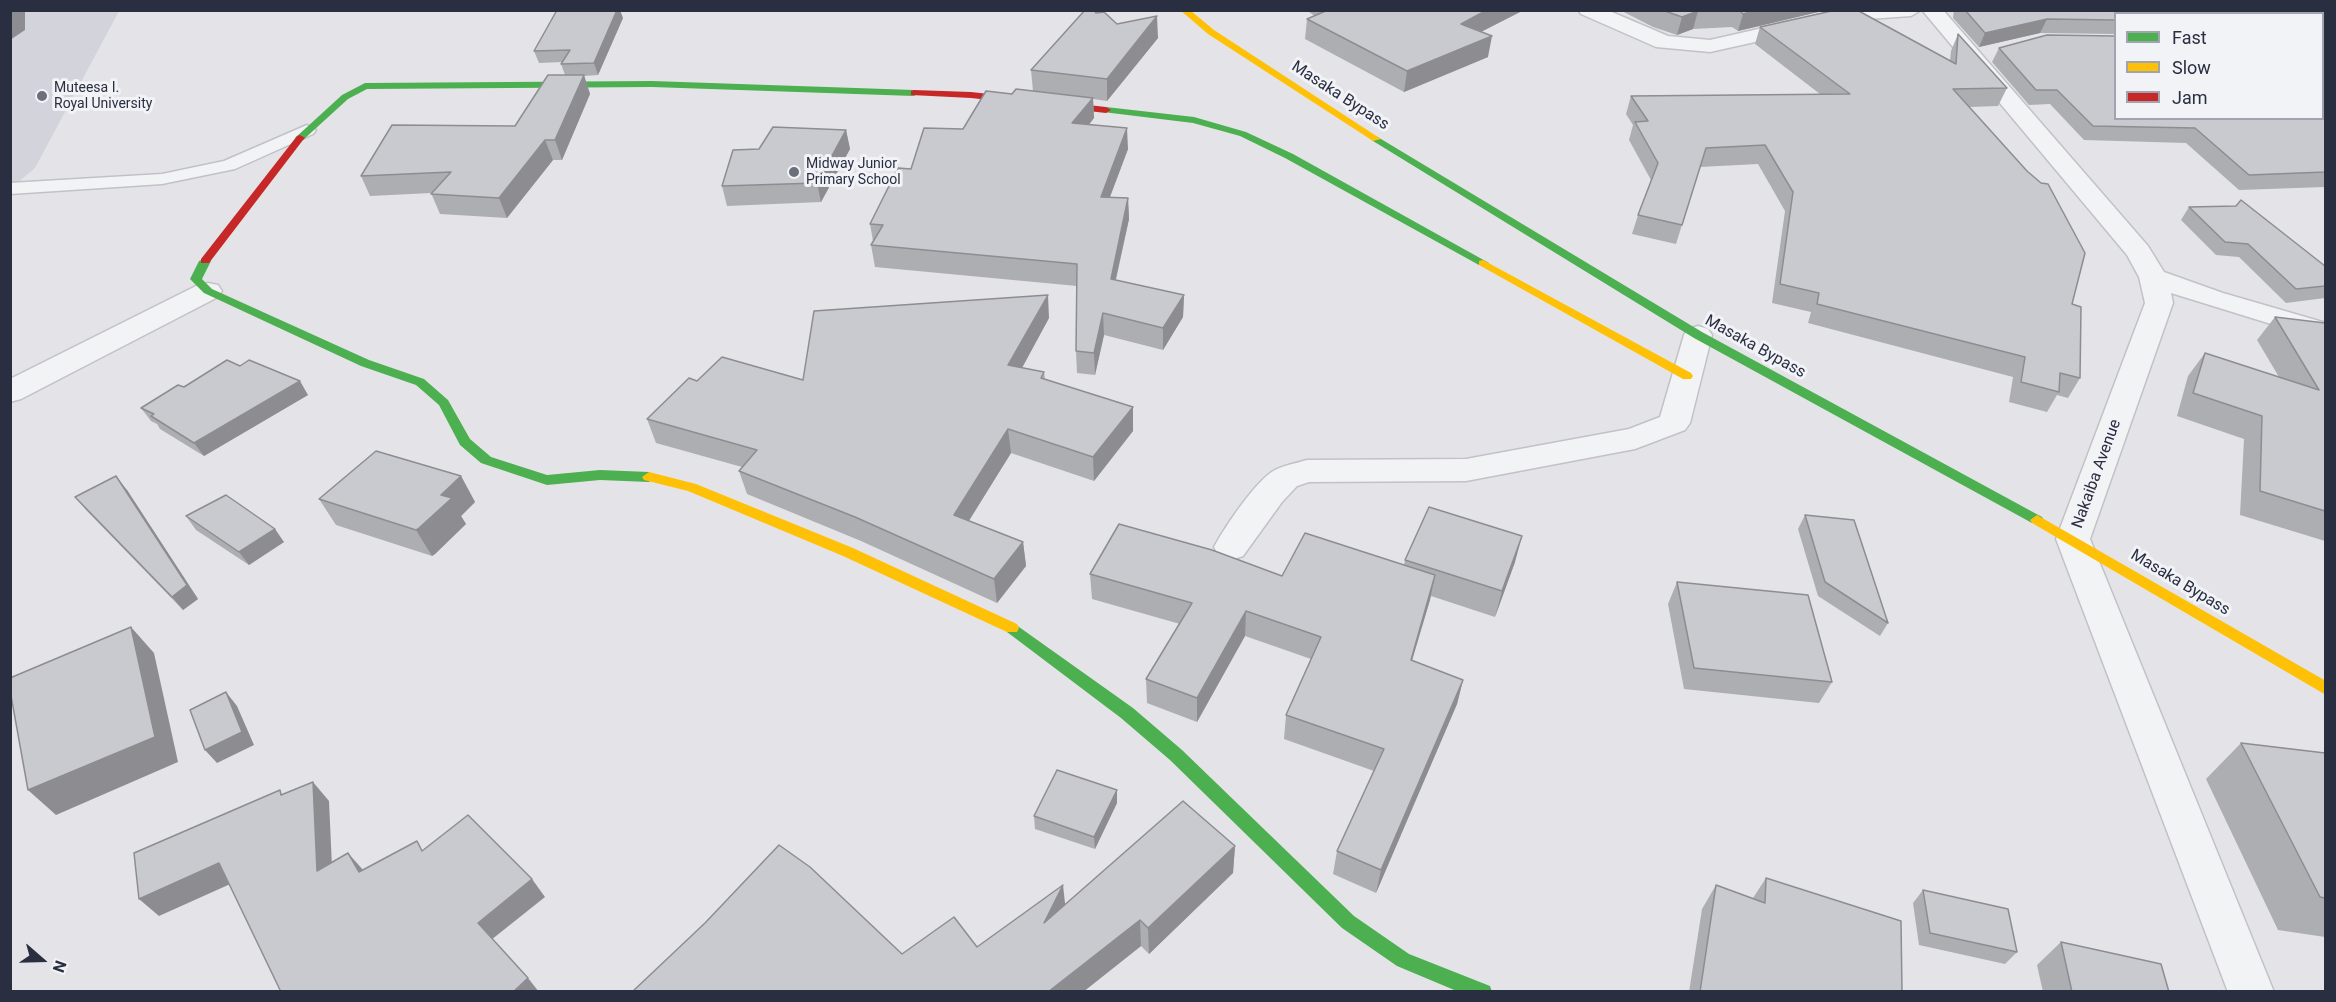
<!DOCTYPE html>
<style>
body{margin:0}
#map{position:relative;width:2336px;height:1002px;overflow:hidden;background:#e4e4e8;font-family:Roboto,sans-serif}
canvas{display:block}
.frame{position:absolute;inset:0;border:12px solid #2a2e41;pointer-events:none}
.legend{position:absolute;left:2114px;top:12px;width:210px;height:108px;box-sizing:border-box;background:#f1f3f7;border:2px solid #a1a4ae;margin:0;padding:8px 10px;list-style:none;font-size:18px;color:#2a2e41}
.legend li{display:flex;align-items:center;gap:12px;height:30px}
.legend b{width:30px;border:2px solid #a1a4ae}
.north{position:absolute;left:12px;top:930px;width:60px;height:60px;-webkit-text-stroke:4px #f1f3f7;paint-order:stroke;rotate:110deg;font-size:16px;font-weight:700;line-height:24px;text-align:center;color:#2a2e41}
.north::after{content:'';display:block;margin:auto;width:21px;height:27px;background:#2a2e41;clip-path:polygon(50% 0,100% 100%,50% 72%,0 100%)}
</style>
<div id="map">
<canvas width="2336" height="1002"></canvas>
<div class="frame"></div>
<ul class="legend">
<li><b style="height:8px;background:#4caf50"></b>Fast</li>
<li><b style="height:8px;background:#ffc107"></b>Slow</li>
<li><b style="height:8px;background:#c62828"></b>Jam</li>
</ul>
<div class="north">N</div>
</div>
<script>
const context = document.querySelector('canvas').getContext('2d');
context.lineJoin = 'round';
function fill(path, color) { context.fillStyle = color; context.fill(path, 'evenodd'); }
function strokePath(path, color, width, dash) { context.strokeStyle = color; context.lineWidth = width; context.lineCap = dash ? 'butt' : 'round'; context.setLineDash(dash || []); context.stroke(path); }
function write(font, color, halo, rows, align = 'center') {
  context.font = font + ' Roboto,sans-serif'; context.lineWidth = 6; context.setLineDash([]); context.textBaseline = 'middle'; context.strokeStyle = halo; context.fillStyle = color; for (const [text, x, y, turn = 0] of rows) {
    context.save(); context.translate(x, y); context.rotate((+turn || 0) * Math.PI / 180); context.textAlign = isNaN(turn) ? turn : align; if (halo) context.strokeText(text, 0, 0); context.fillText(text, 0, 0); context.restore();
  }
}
fill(new Path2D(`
 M11,11H119L35,168L11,188Z`), '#d2d3db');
const lane = new Path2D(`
 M307,125L316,130L313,134L235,169L162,184L10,194V183L162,174L224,161Z`);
const street = new Path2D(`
 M1578,10H1607L1668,36L1710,40L1842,10H1921L1911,16L1854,20L1710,52L1656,47L1581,14Z
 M1922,10H1943L2148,246L2164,272L2223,293L2326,323V341L2171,293L2173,303L2090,539L2274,992H2228L2056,539L2145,303L2139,277L2127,255Z
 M208,283L218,285L222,291L218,297L21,399L10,402V379L198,285Z
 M1698,326L1708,329L1712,335L1690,423L1685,430L1635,449L1466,481L1309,482L1297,486L1282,502L1243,556L1231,560L1219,556L1214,547C1225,527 1256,480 1275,470C1285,465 1297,463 1307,460L1466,459L1629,429L1660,417L1684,335L1688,329Z`);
strokePath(lane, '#c2c2c6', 3);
strokePath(street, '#c2c2c6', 3);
fill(lane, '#f2f3f5');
fill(street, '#f2f3f5');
fill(new Path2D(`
 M652,81L914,90L919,93L914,96L652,87L367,89L348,99L303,140L295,138L342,95L365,83Z
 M1106,107L1194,117L1246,132L1293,154L1489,263L1487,265H1479L1285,158L1240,136L1193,123L1103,112V108Z
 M1376,136L1702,332L2042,517L2044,520L2042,523H2032L1694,338L1373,141L1371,139Z
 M205,258L211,261L202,279L212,289L369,360L424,379L448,400L470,439L491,457L547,475L600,470L649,472L656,477L649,482L600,480L547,485L481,463L460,445L439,405L416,385L361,366L204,293L190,279L199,261Z
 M1012,622L1133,708L1182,750L1354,916L1409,954L1490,986L1492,992H1459L1397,966L1342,928L1170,760L1121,718L1007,632L1005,628L1007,624Z`), '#4caf50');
fill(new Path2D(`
 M1180,10H1190L1214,30L1381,139L1373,141L1208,34Z
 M1483,260L1691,373L1693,376L1691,379H1683L1479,265V261Z
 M649,472L696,484L853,548L1017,624L1019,628L1017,632H1007L843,556L688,491L644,480L642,477Z
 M2037,515L2326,681V695L2032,523L2030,520Z`), '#ffc107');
fill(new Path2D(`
 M914,90L971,92L1106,107L1111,110L1106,113L971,98L911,95V91Z
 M300,135L305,138L303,140L209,263H201V259L297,136Z`), '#c62828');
fill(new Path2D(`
 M1306,10H1524L1481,32L1488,57L1404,92L1305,39L1307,19L1315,16Z
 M1620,10H1827L1738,31L1732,27L1693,29L1677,35L1653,27Z
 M1954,10H2325V187L2239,190L2186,143L2084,140L2050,104L2029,105L1992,62L1999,48L2322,118L2115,14V34L2040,33L1979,47L1953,18Z
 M1096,13L1117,24L1158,38L1107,101L1093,99L1094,118L1089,125L1128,149L1110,197L1128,198L1129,219L1116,280L1184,295L1183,317L1163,350L1104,335L1095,375L1077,373L1076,351L1077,286L875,267L871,245L873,241L870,224L911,169L963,129L1012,94L1033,91L1031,70Z
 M623,18L598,75L584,76L590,94L562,160H553L507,218L440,214L431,193L370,196L361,176L515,126L565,75L561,64L562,62L539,63L534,51Z
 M1760,27L1950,61L1951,51L1958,34L2007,88L1998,106L1969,107L2072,304L2080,378L2068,398L2057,395L2047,412L2009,402L2013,377L1808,323L1811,312L1772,303L1785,211L1758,164L1700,167L1676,244L1632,234L1638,215L1651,180L1629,140L1633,125L1626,114L1631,96L1820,94L1755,44Z
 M846,130L850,149L821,202L727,206L722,186L759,149Z
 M2189,207L2325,266V298L2286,303L2239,257L2216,255L2181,220Z
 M2275,317L2325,323V541L2240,515L2244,439L2177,416L2188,376L2205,353L2279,377L2257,340Z
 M1049,318L1022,368L1044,372L1045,379L1133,407V431L1094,481L1011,453L969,521L1023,542L1026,566L997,603L861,541L747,494L739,471L742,467L656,443L647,419L697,381L803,380Z
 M184,387L308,395L204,456L160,429L157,424L151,421L141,408Z
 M461,476L475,502L461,516L466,524L435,554L432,556L336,525L319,499Z
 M127,490L198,599L183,610L86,510L75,497Z
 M1805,515L1888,623L1880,636L1818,596L1798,529Z
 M186,516L284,542L249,565L196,530Z
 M1405,560L1515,562L1495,617L1431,596L1412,660L1463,680L1457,704L1376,893L1333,874L1337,851L1374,771L1284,739L1286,715L1311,659L1245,636L1197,722L1147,703L1146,679L1180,624L1092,599L1090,574L1282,576L1404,565Z
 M1677,582L1832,682L1819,703L1684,689L1668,604Z
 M2241,743L2325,753V937L2278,930L2206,779Z
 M1117,803L1095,849L1035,829L1034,816Z
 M1235,846L1233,873L1149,954L1141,946L1083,992H632L902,954L977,947L1065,905Z
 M1766,878L1902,992H1689L1702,909L1716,885L1753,898Z
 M1923,890L2017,952L2005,964L1919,945L1913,903Z
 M2061,942L2169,992H2043L2037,965Z`), '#adaeb2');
fill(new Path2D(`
 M10,10H25V30L10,40Z
 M617,10H620L623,18L598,75L594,63Z
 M1487,10H1524L1457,44L1461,24Z
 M1757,10H1827L1738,31L1743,14Z
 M1698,11L1693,29L1677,35L1682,17Z
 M1157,16L1158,38L1107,101V79Z
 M2047,19L2040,33L1979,47L1985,33Z
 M1492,36L1488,57L1404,92L1407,71Z
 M584,75L590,94L562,160L555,140Z
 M1093,98L1094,118L1073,144L1072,123Z
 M1127,128L1128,149L1102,218L1101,197Z
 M846,130L850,149L821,202L817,183Z
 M545,140L553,160L507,218L499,198Z
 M1128,198L1129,219L1111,300V279Z
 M1048,295L1049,318L1011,388L1008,365Z
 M1184,295L1183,317L1163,350V328Z
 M1103,313L1104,335L1095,375L1094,353Z
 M300,381L308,395L204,456L194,443Z
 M1133,407V431L1094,481L1093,457Z
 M1008,429L1011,453L958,538L954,515Z
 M116,476L127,490L198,599L183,610L172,597Z
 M461,476L475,502L461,516L466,524L435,554L432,556L416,530L441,495Z
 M275,529L284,542L249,565L239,552Z
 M1522,536L1515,562L1495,617L1502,591Z
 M1023,542L1026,566L997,603L994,579Z
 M1435,575L1430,600L1405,684L1411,660Z
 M1246,611L1245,636L1197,722V698Z
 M131,627L154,653L178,762L56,815L28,790Z
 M1463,680L1457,704L1376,893L1381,870Z
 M226,692L237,706L254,745L217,763L205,750Z
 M313,782L329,801L333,889L317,871Z
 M1117,790V803L1095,849L1094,837Z
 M1235,846L1233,873L1149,954L1148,928Z
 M348,853L364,871L359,872Z
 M219,863L237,881L159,916L139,899Z
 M532,879L545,897L491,940L478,923Z
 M1063,885L1066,912L1044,923Z
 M1140,920L1141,946L1083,992H1048Z
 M528,978L539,992H513Z`), '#8d8d91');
const building = new Path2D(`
 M557,10H617L594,63L561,64L570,50L534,51Z
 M1085,10H1094L1096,13L1104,12L1117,24L1157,16L1107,79L1031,70Z
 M1328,10H1487L1461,24L1492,36L1407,71L1307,19Z
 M1662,10H1708L1698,11L1682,17Z
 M1739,10H1757L1743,14Z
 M1836,10H1857L1956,64L1958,34L2007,88L1953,89L2027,171L2041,183L2048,184L2085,253L2072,304L2081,307L2080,378L2060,373L2059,392L2021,382L2025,357L1817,304L1819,293L1780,284L1793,192L1765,145L1706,148L1682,225L1638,215L1658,163L1635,122L1648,121L1631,96L1850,94L1760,27Z
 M1965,10H2325V172L2249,175L2195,128L2093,126L2057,90H2036L1999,48L2047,35L2115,36V118H2322V14H2115V20L2047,19L1985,33Z
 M548,75H584L555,140H545L499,198L431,194L451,172L361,176L392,125L515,126Z
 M1016,89L1093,98L1072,123L1127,128L1101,197L1128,198L1111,279L1184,295L1163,328L1103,313L1094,353L1076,351L1077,264L871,245L883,225L870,224L898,168L911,169L924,128L963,129L986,91L1012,94Z
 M773,127L846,130L817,183L722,186L733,150L759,149Z
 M2241,200L2325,266V286L2296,289L2248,244L2225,242L2189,207L2236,206Z
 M1048,295L1008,365L1044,372L1041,378L1133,407L1093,457L1008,429L954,515L1023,542L994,579L855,517L739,471L757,450L647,419L689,378L697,381L722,357L803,380L814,311Z
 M2275,317L2325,323V511L2260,491L2262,416L2193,393L2205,353L2319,390Z
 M227,360L240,366L249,360L300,381L194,443L151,416L154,414L141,408L178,385L184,387Z
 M376,451L461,476L441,495L452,498L419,528L416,530L319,499Z
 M116,476L187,585L172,597L75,497Z
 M226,495L275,529L239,552L186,516Z
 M1429,507L1522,536L1502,591L1405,560Z
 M1805,515L1854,520L1888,623L1825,582Z
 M1119,524L1212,550L1282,576L1305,533L1435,575L1411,660L1463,680L1381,870L1337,851L1384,749L1286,715L1321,637L1246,611L1197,698L1146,679L1192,603L1090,574Z
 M1677,582L1808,595L1832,682L1694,668Z
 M131,627L155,737L28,790L10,690V678Z
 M226,692L242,732L205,750L190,710Z
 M2241,743L2325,753V898L2320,897Z
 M1057,770L1117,790L1094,837L1034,816Z
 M313,782L317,871L348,853L359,872L417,841L422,851L468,815L532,879L478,923L528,978L513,992H281L219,863L139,899L134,853L280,790L281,795Z
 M1183,801L1235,846L1148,928L1140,920L1048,992H632L705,923L779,845L810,867L902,954L954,917L977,947L1063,885L1044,923Z
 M1766,878L1901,921L1902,992H1700L1716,885L1765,903Z
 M1923,890L2008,909L2017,952L1930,933Z
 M2061,942L2161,964L2169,992H2072Z`);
fill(building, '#c9cacf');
strokePath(building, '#8d8d91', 1.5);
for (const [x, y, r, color] of [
 [42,96,6,"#6b6e7b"],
 [794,172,6,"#6b6e7b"]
]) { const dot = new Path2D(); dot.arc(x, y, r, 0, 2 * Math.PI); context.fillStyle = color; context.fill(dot); strokePath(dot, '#f1f3f7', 2); }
write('14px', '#2a2e41', '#f1f3f7', [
 ["Muteesa I.",54,88],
 ["Royal University",54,104],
 ["Midway Junior",806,164],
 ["Primary School",806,180]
], 'left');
write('16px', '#2a2e41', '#f1f3f7', [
 ["Masaka Bypass",1340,96,33],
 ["Masaka Bypass",1755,347,29],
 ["Nakaiba Avenue",2097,474,-70],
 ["Masaka Bypass",2180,583,31]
]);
</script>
